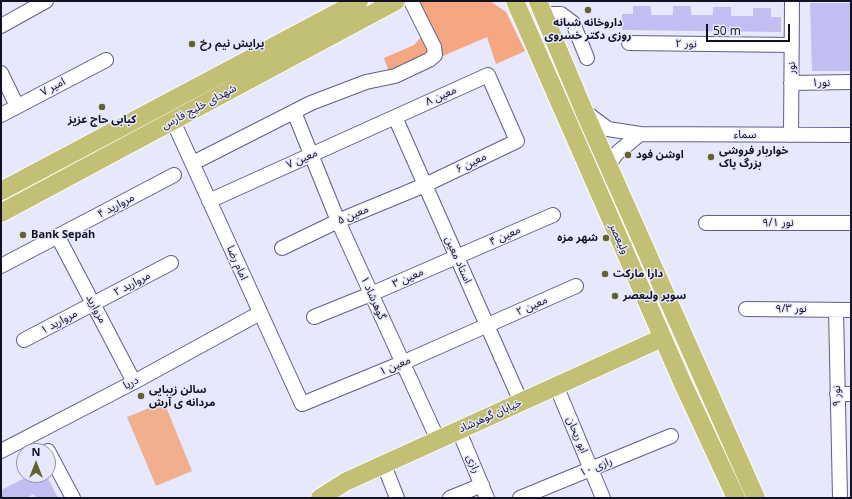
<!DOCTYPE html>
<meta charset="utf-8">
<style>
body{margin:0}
#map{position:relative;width:852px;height:499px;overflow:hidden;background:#e8e8fd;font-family:"Open Sans",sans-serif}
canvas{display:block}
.frame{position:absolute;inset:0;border:2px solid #131124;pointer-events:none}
.north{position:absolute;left:16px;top:443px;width:40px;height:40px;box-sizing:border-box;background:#e8e8fd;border:1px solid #9392a6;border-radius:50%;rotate:0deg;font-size:11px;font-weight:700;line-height:16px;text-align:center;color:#131124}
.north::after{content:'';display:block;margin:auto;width:14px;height:18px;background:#646330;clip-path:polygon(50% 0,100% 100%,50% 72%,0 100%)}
.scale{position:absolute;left:706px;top:24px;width:84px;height:18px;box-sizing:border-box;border:2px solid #131124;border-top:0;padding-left:5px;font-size:12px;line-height:14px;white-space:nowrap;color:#131124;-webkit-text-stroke:3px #e8e8fd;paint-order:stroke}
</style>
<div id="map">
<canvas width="852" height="499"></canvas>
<div class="frame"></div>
<div class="north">N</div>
<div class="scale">50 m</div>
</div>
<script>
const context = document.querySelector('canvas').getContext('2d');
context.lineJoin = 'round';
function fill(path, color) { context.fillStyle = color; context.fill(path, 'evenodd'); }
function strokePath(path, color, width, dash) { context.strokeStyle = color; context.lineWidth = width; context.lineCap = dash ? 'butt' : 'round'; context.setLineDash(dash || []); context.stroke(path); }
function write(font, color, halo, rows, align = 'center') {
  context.font = font + ' "Open Sans","Noto Sans Arabic",sans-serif'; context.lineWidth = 3; context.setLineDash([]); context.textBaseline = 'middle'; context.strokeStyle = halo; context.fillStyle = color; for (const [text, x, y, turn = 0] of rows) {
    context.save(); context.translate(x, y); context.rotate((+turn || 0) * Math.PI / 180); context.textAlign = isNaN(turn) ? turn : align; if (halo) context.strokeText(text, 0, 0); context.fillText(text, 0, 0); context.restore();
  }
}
fill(new Path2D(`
 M164,402L192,471L156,486L127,417Z`), '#f2af8d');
fill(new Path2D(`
 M418,1H490L506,12L525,51L496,64L487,37L443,56L415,3Z
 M422,36L431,56L390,75L384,58L414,45Z`), '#f4a780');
fill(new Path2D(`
 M810,3H851V71H812Z
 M633,6H651V15H673V6H691V15H713V7H731V16H753V8H771V17H781V32L622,30V14H633Z
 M31,475H40L43,481L48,478L58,498H36L34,494L26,498H1V490Z`), '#c2bef2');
const minor = new Path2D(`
 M543,14H561L573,23L587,58
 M1,26L46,1
 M629,43L792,45
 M1,73L17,106
 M791,83L851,82
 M584,111L608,129L640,134L851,135
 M294,112L338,221L438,440
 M1,115L106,60
 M395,117L521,402
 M173,121L302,404L402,363L576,286
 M791,135L792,1
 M193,163L311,103L366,82L395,76L429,60L435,55L434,47L411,1
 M608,166L617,153L640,134
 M209,201L488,75L517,141L425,185L338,221L282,248
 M706,223H851
 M58,237L134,382
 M1,266L174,175
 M746,309L851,310
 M836,310L840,498
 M314,317L371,294L553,215
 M24,340L171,263
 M837,394H851
 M560,395L603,498
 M459,431L487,498
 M1,451L134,382L260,313
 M48,451L73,498
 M384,465L397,498
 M450,498L482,485
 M520,498L671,436`);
const major = new Path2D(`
 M515,1L683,384L736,498
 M538,1L584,111L756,498
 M1,191L359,1
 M1,213L396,1
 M320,498L345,482L662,338`);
strokePath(minor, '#615c8a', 16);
strokePath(major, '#fff', 20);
strokePath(minor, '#fff', 14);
strokePath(major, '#c2c075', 18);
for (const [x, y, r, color] of [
 [588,10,4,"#646330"],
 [192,44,4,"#646330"],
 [102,107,4,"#646330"],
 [628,155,4,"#646330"],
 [711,157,4,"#646330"],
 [23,235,4,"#646330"],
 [606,238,4,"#646330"],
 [605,274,4,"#646330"],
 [615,296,4,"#646330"],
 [141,396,4,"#646330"]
]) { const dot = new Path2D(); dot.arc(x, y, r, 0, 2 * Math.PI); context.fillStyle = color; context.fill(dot); strokePath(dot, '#e8e8fd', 1.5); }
write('bold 11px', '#131124', '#e8e8fd', [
 ["داروخانه شبانه",588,23,"center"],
 ["روزی دکتر خسروی",588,36,"center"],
 ["پرایش نیم رخ",200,44],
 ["کبابی حاج عزیز",102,120,"center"],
 ["خواربار فروشی",719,151],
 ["بزرگ پاک",719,164],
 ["اوشن فود",636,155],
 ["Bank Sepah",31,235],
 ["شهر مزه",598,238,"right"],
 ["دارا مارکت",613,274],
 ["سوپر ولیعصر",623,296],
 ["سالن زیبایی",149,390],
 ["مردانه ی آرش",149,403]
], 'left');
write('11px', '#131124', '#e8e8fd', [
 ["نور ۲",686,44,1],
 ["نور",792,68,-90],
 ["نور۱",821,83],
 ["امیر ۷",53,87,-28],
 ["معین ۸",441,96,-24],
 ["شهدای خلیج فارس",199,107,-28],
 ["سماء",745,135],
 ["معین ۷",302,159,-24],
 ["معین ۶",471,163,-26],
 ["مروارید ۴",116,206,-28],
 ["معین ۵",353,215,-23],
 ["نور ۹/۱",778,223],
 ["معین ۴",505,236,-24],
 ["ولیعصر",619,239,66],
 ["استاد معین",458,260,66],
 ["امام رضا",237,263,66],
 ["معین ۳",408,278,-24],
 ["مروارید ۲",132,284,-28],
 ["گوهرشاد ۱",373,298,66],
 ["معین ۲",532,306,-24],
 ["مروارید",96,309,62],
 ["نور ۹/۳",791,309],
 ["مروارید ۱",59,322,-28],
 ["معین ۱",395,366,-23],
 ["دریا",131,383,-28],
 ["نور ۹",837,396,-91],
 ["خیابان گوهرشاد",490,416,-24],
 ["ابو ریحان",577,435,67],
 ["رازی",473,464,67],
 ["رازی ۱۰",596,467,-22]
]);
</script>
